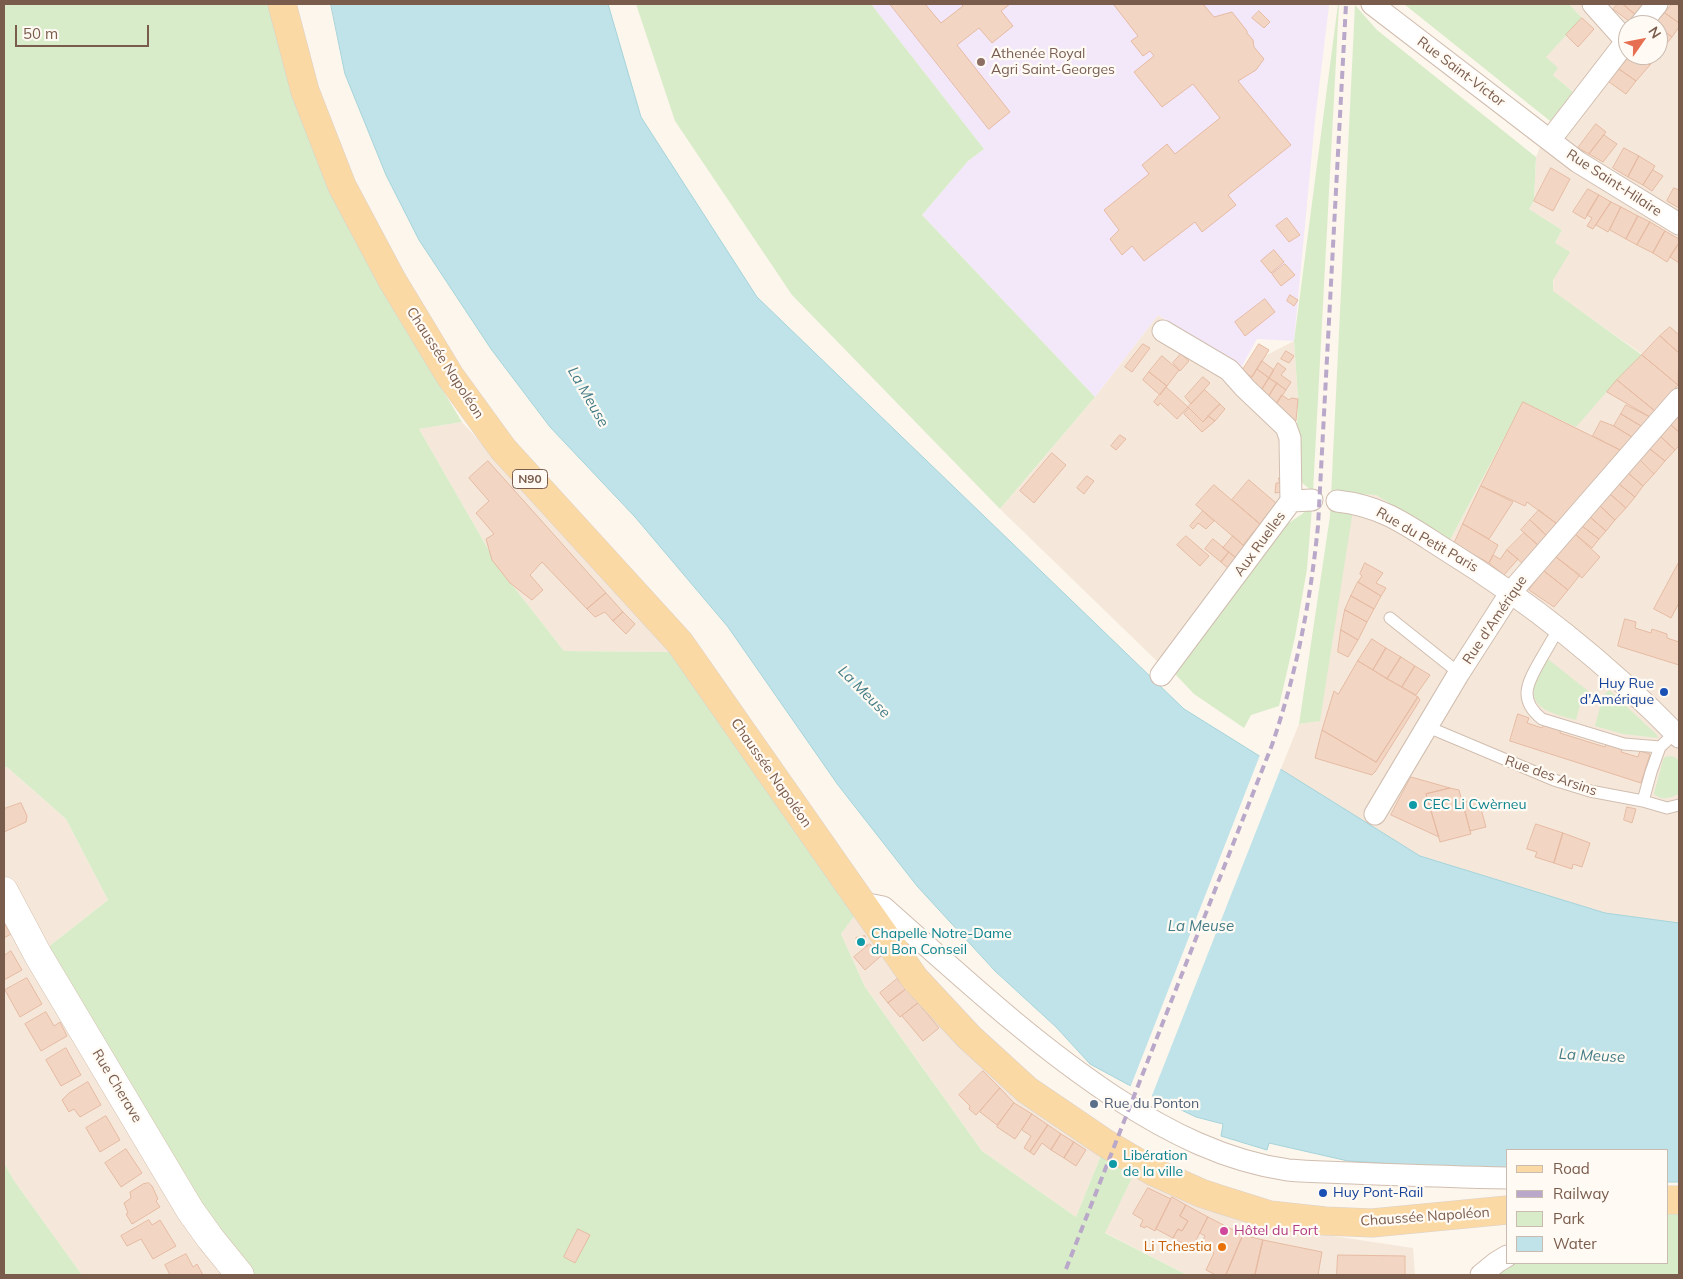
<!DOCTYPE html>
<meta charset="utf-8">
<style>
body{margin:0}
#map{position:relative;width:1683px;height:1279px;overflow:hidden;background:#fdf6ec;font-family:Mulish,sans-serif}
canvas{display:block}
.frame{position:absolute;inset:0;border:5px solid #7a5c4d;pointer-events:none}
.legend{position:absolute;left:1506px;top:1149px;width:162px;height:115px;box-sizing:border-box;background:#fffaf3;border:1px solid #cabbb1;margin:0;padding:6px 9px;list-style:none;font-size:15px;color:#7a5c4d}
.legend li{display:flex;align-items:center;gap:10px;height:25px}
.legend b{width:25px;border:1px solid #cabbb1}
.north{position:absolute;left:1618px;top:15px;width:50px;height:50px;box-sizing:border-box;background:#fffaf3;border:1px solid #cabbb1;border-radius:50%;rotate:57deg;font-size:14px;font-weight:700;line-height:20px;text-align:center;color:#7a5c4d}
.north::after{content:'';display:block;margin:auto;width:18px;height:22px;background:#e76f51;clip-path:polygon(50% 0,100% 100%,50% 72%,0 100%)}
.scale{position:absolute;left:15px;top:25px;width:134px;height:22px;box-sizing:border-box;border:2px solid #7a5c4d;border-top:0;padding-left:6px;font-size:15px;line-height:18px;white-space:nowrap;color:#7a5c4d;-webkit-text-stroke:4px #fffaf3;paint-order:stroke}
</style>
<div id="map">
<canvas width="1683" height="1279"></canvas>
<div class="frame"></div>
<ul class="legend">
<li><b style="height:6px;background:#fbd9a5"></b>Road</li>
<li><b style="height:6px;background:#b9a8c9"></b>Railway</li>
<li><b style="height:14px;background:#d8ecc9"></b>Park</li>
<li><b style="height:14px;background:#bfe3e8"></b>Water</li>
</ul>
<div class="north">N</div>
<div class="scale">50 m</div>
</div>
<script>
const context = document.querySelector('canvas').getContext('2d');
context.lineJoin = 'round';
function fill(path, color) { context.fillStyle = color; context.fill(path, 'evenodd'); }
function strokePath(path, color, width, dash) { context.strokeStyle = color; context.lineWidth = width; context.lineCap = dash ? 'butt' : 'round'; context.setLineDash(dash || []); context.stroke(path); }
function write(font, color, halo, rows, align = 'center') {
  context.font = font + ' Mulish,sans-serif'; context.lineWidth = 4.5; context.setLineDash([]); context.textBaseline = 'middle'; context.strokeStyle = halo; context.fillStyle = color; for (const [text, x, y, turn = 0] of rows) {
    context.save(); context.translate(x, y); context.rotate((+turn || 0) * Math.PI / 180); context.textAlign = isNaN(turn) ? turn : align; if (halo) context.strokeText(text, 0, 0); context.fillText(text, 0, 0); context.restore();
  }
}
fill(new Path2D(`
 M1569,4H1679V923L1605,913L1420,856L1280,771L1299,724L1319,721L1337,493L1376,495L1450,540L1523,402L1617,380L1642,354L1553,292L1555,243L1562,230L1529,209L1534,201L1536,157L1550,121L1573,92L1553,75L1545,57L1582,18ZM1628,25H1658V55H1628Z
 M1158,315L1241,368L1294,341L1298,398L1296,421L1285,437V509L1165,669L1000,509L1095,397Z
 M462,422L672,652L564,651L499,568L419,429Z
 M7,767L66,819L108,900L38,955L240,1275H82L15,1182L4,1163V768Z
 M858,911L1104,1148L1076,1217L982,1151L913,1054L865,987L841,934Z
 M1133,1176L1199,1204L1267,1226L1413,1248L1415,1275H1187L1104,1232Z`), '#f5e8da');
fill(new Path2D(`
 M871,4H1330L1329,6L1315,120L1294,341L1257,339L1241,368L1158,315L1095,397L922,215L968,161L984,149Z`), '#f3e8fa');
fill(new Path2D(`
 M4,4H269L328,179L386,297L462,422L419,429L499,568L564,651L672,652L858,911L841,934L865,987L982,1151L1076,1217L1104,1148L1133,1176L1105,1233L1187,1275H240L38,955L108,900L66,819L7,767L4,768Z
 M636,4H871L984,149L968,161L922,215L1095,397L1000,509L792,295L675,121Z
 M1338,4H1339L1313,492L1295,477L1298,398L1294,341Z
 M1404,4H1569L1582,18L1546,57L1558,68L1553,75L1573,92L1550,121Z
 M1355,5L1377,30L1536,157L1534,201L1529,209L1562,230L1555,243L1570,252L1553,280V291L1642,355L1617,380L1576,427L1523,402L1450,540L1376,495L1337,493L1353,510L1320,721L1299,724L1330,516Z
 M1312,507L1307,569L1295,637L1279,706L1251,715L1244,728L1194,694L1176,675L1177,664L1283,527Z
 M1548,659L1598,699L1596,704L1583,693L1576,720C1560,715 1530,711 1534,688C1535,678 1543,668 1548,659Z
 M1609,690L1657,735L1658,738L1623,734L1595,726L1603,696Z
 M1671,756L1675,757L1679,761V794C1670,798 1662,801 1654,794L1663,760L1665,757Z
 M4,1163L15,1182L82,1275H4Z
 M1667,1211H1679V1275H1481L1507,1263H1667Z`), '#d8ecc9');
const water = new Path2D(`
 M331,4H608L641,117L757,297L1184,709L1420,856L1605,913L1679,923V1182H1667V1150H1507V1171L1348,1161L1269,1143L1267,1150L1221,1136L1223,1124L1196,1117L1127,1084L1090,1064L1056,1027L995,971L917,886L838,785L728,627L635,517L550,427L491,349L419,240L386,175L345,74Z`);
fill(water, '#bfe3e8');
strokePath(water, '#a5d3da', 1);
fill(new Path2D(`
 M1260,755L1281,768L1151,1098L1130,1088Z`), '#fdf6ec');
const building = new Path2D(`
 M890,4H925L941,23L963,6L961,4H1010L1001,11L1013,26L992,43L979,28L957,45L1010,112L989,129Z
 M1116,4H1203L1214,17L1232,12L1247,31V33L1253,40L1254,47L1264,59L1256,70L1238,81L1291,145L1228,195L1236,205L1202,232L1195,222L1144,261L1132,246L1122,255L1110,239L1119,230L1104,210L1149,174L1142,165L1167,144L1175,154L1220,118L1193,84L1162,107L1134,72L1154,56L1150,51L1143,56L1131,41L1138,36L1114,5Z
 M1618,4H1623L1636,15L1630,22L1613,9Z
 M1623,4H1645L1636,15Z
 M1672,4H1676L1679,6V23L1665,13Z
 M1259,11L1270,22L1264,28L1252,18Z
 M1665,13L1679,23V27L1672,37L1655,24Z
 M1582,18L1594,29L1578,47L1566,35Z
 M1658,26L1672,37L1663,48L1658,43Z
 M1631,55H1637L1650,65L1636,81L1619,69Z
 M1637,55H1655L1657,56L1650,65Z
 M1619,69L1636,81L1626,94L1609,82Z
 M1596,124L1606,132L1589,154L1578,148Z
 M1604,135L1617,144L1603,162L1589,154Z
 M1624,148L1639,156L1628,177L1613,168Z
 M1639,156L1655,166L1643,185L1628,177Z
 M1551,168L1570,179L1553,211L1534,201Z
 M1653,170L1663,176L1652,191L1643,185Z
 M1674,188L1679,190V208L1667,201Z
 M1588,189L1599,195L1585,219L1573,212Z
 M1599,195L1611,202L1593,229L1587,226L1592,218L1587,215Z
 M1611,202L1621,207L1608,232L1596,225Z
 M1621,207L1638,216L1626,239L1610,230Z
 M1638,216L1650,222L1637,245L1626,239Z
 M1287,218L1300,235L1289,242L1276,226Z
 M1650,222L1665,231L1653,253L1637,245Z
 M1665,231L1679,239V243L1667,262L1653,253Z
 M1679,243V263L1670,257Z
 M1274,250L1284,262L1271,273L1261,261Z
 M1285,264L1295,275L1281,286L1272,274Z
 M1290,295L1298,300L1294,306L1287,301Z
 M1265,299L1275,312L1245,336L1235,322Z
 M1670,327L1679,335V353L1660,336Z
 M1660,336L1679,353L1678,385L1642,355Z
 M1143,344L1150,348L1132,372L1125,367Z
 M1259,344L1269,350L1252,377L1242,371Z
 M1286,351L1294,356L1289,363L1281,359Z
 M1181,354L1189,361L1180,371L1173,363Z
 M1642,355L1678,385L1655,411L1617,380Z
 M1162,356L1179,370L1167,386L1149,372Z
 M1262,361L1274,370L1269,378L1257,369Z
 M1278,363L1286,369L1281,375L1291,382L1286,390L1269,378Z
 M1257,369L1269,378L1259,394L1247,385Z
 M1149,372L1167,386L1160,395L1143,380Z
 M1203,377L1210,383L1191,404L1185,397Z
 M1269,378L1277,383L1267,399L1259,394Z
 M1617,380L1655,411L1650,417L1607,392Z
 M1277,383L1286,390L1275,406L1267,399Z
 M1166,387L1188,407L1177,419L1160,403L1158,406L1154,402Z
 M1205,390L1220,404L1203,422L1188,407Z
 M1282,395L1289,400L1291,398L1298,399L1296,421L1275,406Z
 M1523,402L1620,450L1557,524L1527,502L1525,506L1481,486Z
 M1220,404L1225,409L1215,421L1208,416Z
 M1626,405L1650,417L1641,426L1621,414Z
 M1189,408L1203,422L1208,416L1215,421L1202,432L1184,414Z
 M1621,414L1641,426L1632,437L1614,426Z
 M1679,416V432L1671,425Z
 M1601,421L1614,426L1632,437L1620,450L1593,436Z
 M1671,425L1679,432V446L1675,450L1661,437Z
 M1120,435L1126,439L1116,450L1111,446Z
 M1661,437L1675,450L1665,461L1650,449Z
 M1650,449L1665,461L1654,474L1640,460Z
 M1052,453L1066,465L1034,503L1020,491Z
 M1640,460L1654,474L1643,486L1628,473Z
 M488,461L606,593L587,609L542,562L530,575L543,590L532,600L510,583L492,560L486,539L494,534L476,513L489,501L469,478Z
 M1628,473L1643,486L1635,497L1619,484Z
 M1087,476L1094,481L1084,494L1077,488Z
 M1279,478H1282V492L1275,493L1276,483H1279Z
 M1249,480L1276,503L1260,524L1232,500Z
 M1619,484L1635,497L1626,508L1610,494Z
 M1214,485L1260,524L1243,545L1196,505Z
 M1481,486L1513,502L1489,539L1463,524Z
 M1610,494L1626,508L1615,520L1600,506Z
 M1600,506L1615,520L1606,531L1590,517Z
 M1539,510L1557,524L1546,535L1530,520Z
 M1203,511L1214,521L1206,529L1198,523L1193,529L1190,526Z
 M1590,517L1606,531L1599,539L1582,526Z
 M1530,520L1546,535L1538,545L1521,530Z
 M1463,524L1498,545L1489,563L1454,544Z
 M1582,526L1599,539L1592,548L1575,534Z
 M1524,533L1538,545L1522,563L1507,550Z
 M1575,534L1600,557L1582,578L1556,557Z
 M1186,536L1209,556L1200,566L1177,545Z
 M1233,536L1243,545L1247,553L1240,561L1223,548Z
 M1213,539L1229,552L1221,562L1205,549Z
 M1507,550L1518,559L1504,575L1489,563L1493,555L1500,559Z
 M1229,552L1240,561L1231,571L1221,562Z
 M1556,557L1580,575L1568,590L1544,571Z
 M1679,562V603L1671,618L1654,609Z
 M1365,563L1383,573L1376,583L1386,588L1381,596L1358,582L1362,576L1360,574Z
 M1544,571L1568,590L1554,607L1529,590Z
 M1358,582L1381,596L1374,609L1351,596Z
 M606,593L623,612L613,621L605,612L595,617L587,609Z
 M1351,596L1374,609L1367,622L1345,610Z
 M1345,610L1367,622L1358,640L1341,630Z
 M623,612L635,624L626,634L613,621Z
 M1625,619L1636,622L1635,628L1651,633L1652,629L1667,634V638L1679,642V665L1618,646Z
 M1341,630L1358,640L1348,657L1338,652Z
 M1372,639L1386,648L1373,670L1358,661Z
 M1386,648L1401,657L1387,679L1373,670Z
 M1401,657L1415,666L1402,687L1387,679Z
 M1358,661L1418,697L1376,762L1322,730L1334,691L1338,694Z
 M1415,666L1430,675L1416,695L1402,687Z
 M1418,697L1420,700L1375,772L1372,775L1315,758L1322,730L1376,762Z
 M1518,714L1529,718L1527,723L1542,728L1544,724L1561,729L1560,733L1605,747L1606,744L1622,749L1621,752L1638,757L1640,751L1650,754L1641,783L1510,741Z
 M1411,777L1450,788L1426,794L1439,837L1391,815Z
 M1450,788L1459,790L1471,834L1440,842L1426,794Z
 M1478,798L1486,827L1470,831L1463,803Z
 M21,803L27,816L26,822L4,832V809Z
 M1627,807L1636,809L1632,823L1624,820Z
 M1536,824L1563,833L1554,863L1535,857L1537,852L1527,849Z
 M1563,833L1590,843L1582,867L1573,864L1572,869L1554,863Z
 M4,923L11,934L4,938Z
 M865,936L867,946L858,947L856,938Z
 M870,944L881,956L865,970L854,957Z
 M11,951L22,970L4,980V956Z
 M27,978L42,1004L20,1017L5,990Z
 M897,979L906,989L888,1003L880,993Z
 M906,989L918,1003L900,1017L888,1003Z
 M918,1003L939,1028L923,1041L902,1016Z
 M46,1012L54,1026L60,1022L67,1036L41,1051L25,1024Z
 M66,1048L81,1075L61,1086L46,1060Z
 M983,1071L1000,1088L976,1115L969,1109L970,1106L959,1095Z
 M88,1082L101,1105L80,1117L74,1109L69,1112L62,1100L69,1093Z
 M1000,1088L1014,1103L997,1125L980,1112Z
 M1014,1103L1032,1114L1015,1139L997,1127Z
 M1032,1114L1048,1125L1030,1152L1024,1148L1031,1136L1022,1130Z
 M106,1116L120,1140L100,1152L86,1128Z
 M1048,1125L1061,1134L1051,1150L1042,1143L1034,1155L1030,1152Z
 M1061,1134L1074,1142L1064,1158L1051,1150Z
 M1074,1142L1086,1150L1076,1166L1064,1158Z
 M126,1149L142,1173L121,1187L105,1163Z
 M149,1183L152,1186L158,1199L156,1201L160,1207L132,1224L126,1214L128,1213L124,1203L131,1198L130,1192L143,1184Z
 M1148,1188L1171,1199L1155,1231L1146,1226L1145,1228L1140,1226L1143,1220L1133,1214Z
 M1172,1197L1186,1205L1180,1216L1188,1221L1182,1231L1178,1229L1173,1238L1156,1229Z
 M1186,1205L1208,1217L1192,1248L1173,1238L1178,1229L1182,1231L1188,1221L1180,1216Z
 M1208,1217L1243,1235L1226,1275H1216L1206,1270L1214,1253L1204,1248L1202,1252L1198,1250L1205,1236L1200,1233Z
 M149,1220L152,1225L160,1220L176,1246L153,1259L141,1239L127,1246L121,1236Z
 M578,1229L590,1235L575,1263L564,1257Z
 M1243,1235L1263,1240L1255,1275H1226Z
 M1263,1240L1322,1252L1318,1275H1255Z
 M186,1254L193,1267L197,1264L203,1275H170L165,1265Z
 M1338,1255L1405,1256V1275H1337Z`);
fill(building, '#f3d5c3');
strokePath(building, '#e6bba3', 1);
const lane = new Path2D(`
 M1390,618L1459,673
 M1559,628C1553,638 1547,649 1541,659C1528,682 1517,699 1542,719L1624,744L1660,747
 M1428,727L1554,780L1590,791L1643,801L1667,808L1679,805
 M1643,801L1651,772L1660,747L1675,733`);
const street = new Path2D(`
 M1372,4L1578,162L1679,224
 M1593,4L1626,41
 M1640,25L1657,4
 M1550,140L1628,39
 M1291,501L1312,500
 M1337,501C1383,506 1408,526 1446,550C1532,603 1609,665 1679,737
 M1161,675L1291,501L1290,438L1286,427L1245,388L1229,370L1163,331
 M1375,814L1459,673L1511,592L1679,399
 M863,903L883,907C959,974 1031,1042 1116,1098C1168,1132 1225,1161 1288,1170C1309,1172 1331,1172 1352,1173C1404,1175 1455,1177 1507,1178
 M1481,1275L1497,1262L1507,1256`);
const secondary = new Path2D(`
 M4,891L38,955L190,1210L210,1238L240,1275`);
const primary = new Path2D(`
 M282,4L305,91L342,186L392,280L450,376L503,449L680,643L915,979L969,1037L1027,1090L1105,1143L1154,1172L1201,1193L1219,1199L1270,1215L1325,1221L1372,1223L1507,1210
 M1667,1200H1679`);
strokePath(lane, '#d1beb0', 13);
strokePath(street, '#d1beb0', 23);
strokePath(secondary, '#d6c0b0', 29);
strokePath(primary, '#dad1cd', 29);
strokePath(lane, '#fff', 11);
strokePath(street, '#fff', 21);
strokePath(secondary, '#fff', 28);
strokePath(primary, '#fbd9a5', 28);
strokePath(new Path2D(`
 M1066,1269L1272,745C1297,671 1310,604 1318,526L1346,4`), '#b9a8c9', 4, [8, 5]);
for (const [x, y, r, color] of [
 [981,62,5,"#8d6e63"],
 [1664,692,5,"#1a4fb4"],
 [1413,805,5,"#0f9aa8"],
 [861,942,5,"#0f9aa8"],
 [1094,1104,5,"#5c6f8a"],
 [1113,1164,5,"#0f9aa8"],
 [1323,1193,5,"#1a4fb4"],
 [1224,1231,5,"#d1479c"],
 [1222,1247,5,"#e8710a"]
]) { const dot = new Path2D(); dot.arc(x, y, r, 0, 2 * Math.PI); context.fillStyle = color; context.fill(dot); strokePath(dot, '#fffaf3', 2); }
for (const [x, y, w] of [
 [530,479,35]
]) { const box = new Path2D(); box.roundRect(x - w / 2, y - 9.5, w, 19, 4); context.fillStyle = '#fffaf3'; context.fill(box); strokePath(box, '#7a5c4d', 1); }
write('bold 12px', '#7a5c4d', null, [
 ["N90",530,479]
]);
write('14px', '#785e54', '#fffaf3', [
 ["Athenée Royal",991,54],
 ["Agri Saint-Georges",991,70]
], 'left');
write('14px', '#7a5c4d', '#fffaf3', [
 ["Rue Saint-Victor",1461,72,37],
 ["Rue Saint-Hilaire",1614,183,33],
 ["Chaussée Napoléon",445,363,57],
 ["Rue du Petit Paris",1427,540,30],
 ["Aux Ruelles",1260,544,-54],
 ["Rue d'Amérique",1495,620,-56],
 ["Chaussée Napoléon",771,773,55],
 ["Rue des Arsins",1551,776,19],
 ["Rue Cherave",117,1086,59],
 ["Chaussée Napoléon",1425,1217,-4]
]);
write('14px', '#164399', '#fffaf3', [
 ["Huy Rue",1654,684],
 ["d'Amérique",1654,700],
 ["Huy Pont-Rail",1333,1193,"left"]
], 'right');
write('14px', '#0d838f', '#fffaf3', [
 ["CEC Li Cwèrneu",1423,805],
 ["Chapelle Notre-Dame",871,934],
 ["du Bon Conseil",871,950],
 ["Libération",1123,1156],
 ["de la ville",1123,1172]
], 'left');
write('14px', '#4e5e75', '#fffaf3', [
 ["Rue du Ponton",1104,1104]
], 'left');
write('14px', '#b23c85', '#fffaf3', [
 ["Hôtel du Fort",1234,1231]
], 'left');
write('14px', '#c56008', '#fffaf3', [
 ["Li Tchestia",1212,1247]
], 'right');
write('italic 15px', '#437c86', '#fffaf3', [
 ["La Meuse",588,397,60],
 ["La Meuse",864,692,45],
 ["La Meuse",1201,926],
 ["La Meuse",1592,1056,3]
]);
</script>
